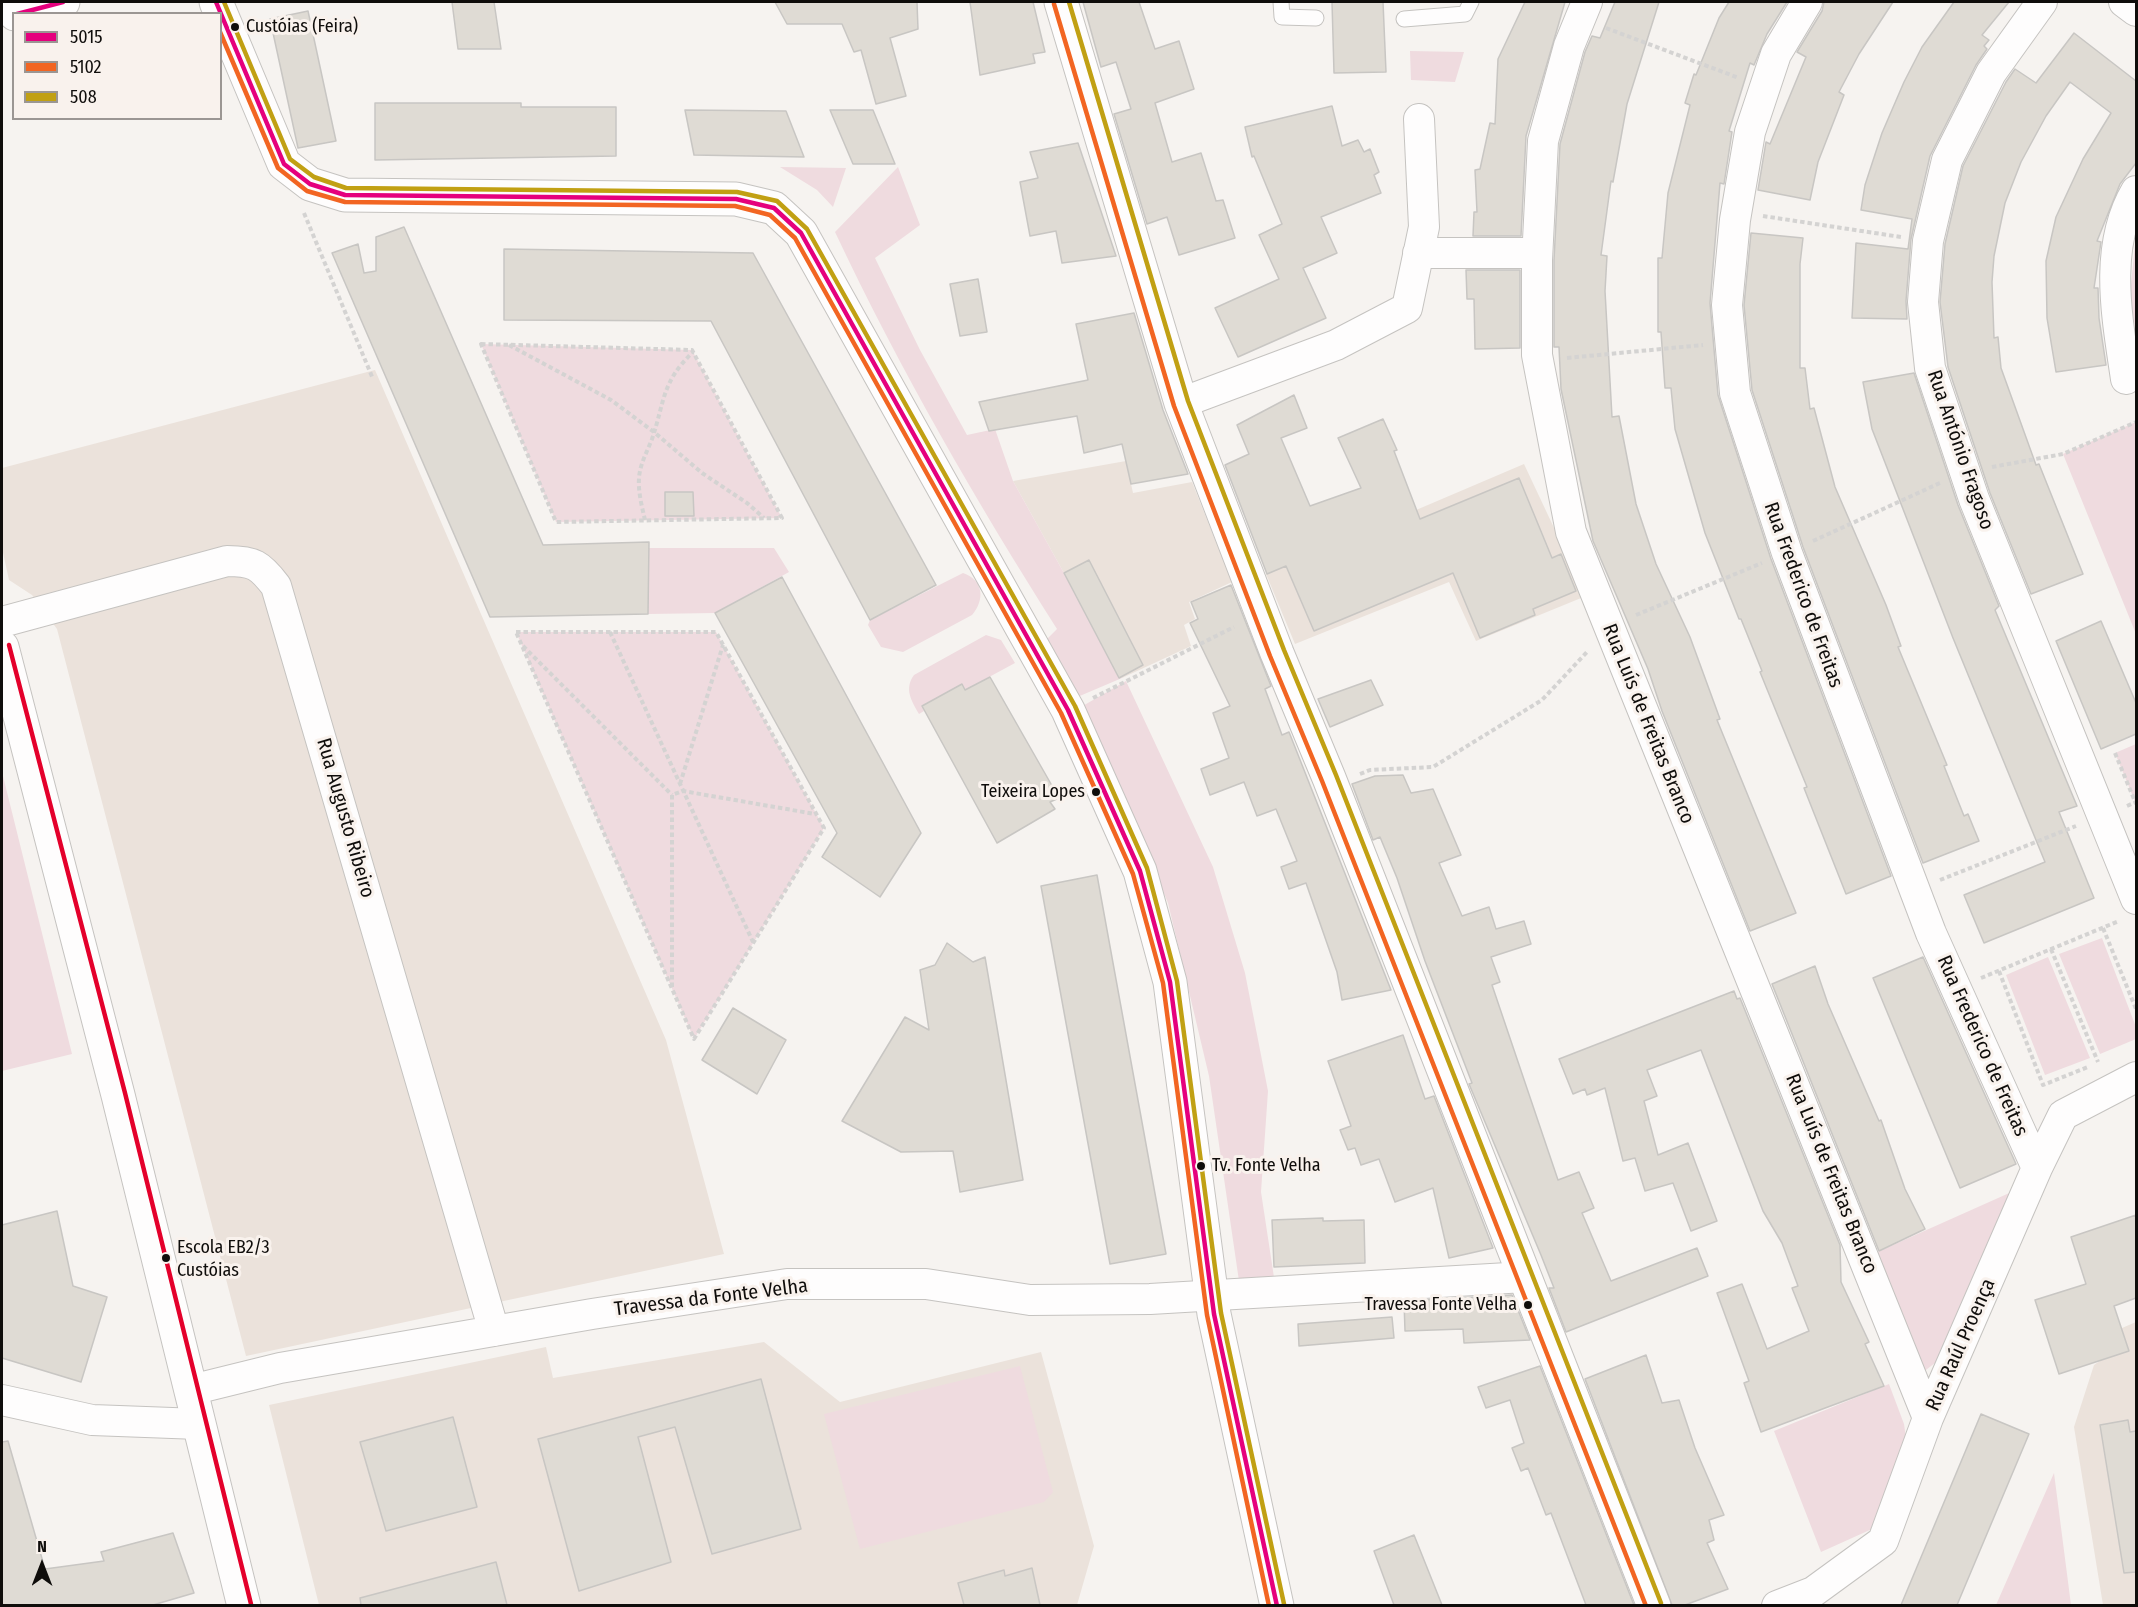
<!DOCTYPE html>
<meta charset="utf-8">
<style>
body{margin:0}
#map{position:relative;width:2138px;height:1607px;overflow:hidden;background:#f6f3f0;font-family:"Fira Sans Condensed",sans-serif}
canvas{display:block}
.frame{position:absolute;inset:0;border:3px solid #0f0d0b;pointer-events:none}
.legend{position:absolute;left:12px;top:12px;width:210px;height:108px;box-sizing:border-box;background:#f9f2ed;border:2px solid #9b9693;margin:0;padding:8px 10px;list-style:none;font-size:18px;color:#0f0d0b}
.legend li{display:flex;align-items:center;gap:12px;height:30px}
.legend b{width:30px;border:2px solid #9b9693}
.north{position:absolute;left:12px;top:1535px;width:60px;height:60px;-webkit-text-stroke:4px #f9f2ed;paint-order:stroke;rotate:0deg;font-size:16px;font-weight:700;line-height:24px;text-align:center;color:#0f0d0b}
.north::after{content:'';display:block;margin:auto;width:21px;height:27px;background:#0f0d0b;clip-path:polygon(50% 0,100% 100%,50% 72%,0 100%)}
</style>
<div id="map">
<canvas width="2138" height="1607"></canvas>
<div class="frame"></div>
<ul class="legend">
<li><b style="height:8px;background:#e5007d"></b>5015</li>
<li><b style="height:8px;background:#f26522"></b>5102</li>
<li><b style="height:8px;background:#c1a013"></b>508</li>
</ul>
<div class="north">N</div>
</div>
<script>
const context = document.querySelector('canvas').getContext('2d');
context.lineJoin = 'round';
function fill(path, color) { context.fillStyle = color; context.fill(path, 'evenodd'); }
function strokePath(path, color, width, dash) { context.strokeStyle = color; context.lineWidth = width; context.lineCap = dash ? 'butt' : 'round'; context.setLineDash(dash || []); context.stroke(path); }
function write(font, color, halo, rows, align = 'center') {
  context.font = font + ' "Fira Sans Condensed",sans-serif'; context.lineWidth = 6; context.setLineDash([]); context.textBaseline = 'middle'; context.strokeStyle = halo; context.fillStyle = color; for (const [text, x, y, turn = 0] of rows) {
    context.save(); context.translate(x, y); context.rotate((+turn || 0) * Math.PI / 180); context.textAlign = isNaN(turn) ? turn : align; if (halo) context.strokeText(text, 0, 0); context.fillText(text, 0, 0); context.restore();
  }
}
fill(new Path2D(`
 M375,370L666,1040L724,1254L246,1356L57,629L32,595L9,580L2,548V468Z
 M1126,461L1133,493L1192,482L1232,582L1189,602L1195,619L1184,625L1191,646L1122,678L1013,481Z
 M1524,464L1586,596L1476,641L1449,582L1295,644L1266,574Z
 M2136,1322V1605H2103L2074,1427L2094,1365L2120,1347L2115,1331Z
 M764,1342L840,1402L1041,1352L1094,1546L1077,1605H319L269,1405L546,1347L553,1378Z`), '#ebe2db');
fill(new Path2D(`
 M1410,51L1464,52L1455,82L1411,80Z
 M780,167L846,168L833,207L817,190Z
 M898,167L920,225L875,258L920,350L967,435L995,429L1013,481L1122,678L1075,698L1046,640L1057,629C976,501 900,370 835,232Z
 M2136,235V335L2130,294Z
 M481,344L692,350L782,518L556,522Z
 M2136,422V634L2063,454Z
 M649,548H774L789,572L715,613L648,614Z
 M963,573C984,580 985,600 972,615L903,652L881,647L868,625L870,620Z
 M516,632H716L824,828L694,1039Z
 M986,635L1001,640L1015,663L965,690L962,684L922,706L924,711L919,714C911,700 904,689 914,675Z
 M1126,681L1213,867L1245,973L1268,1091L1261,1192L1275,1284L1239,1281L1209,1076L1168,903L1136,825L1074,711Z
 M2136,744V804L2115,753Z
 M2,772L72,1054L2,1071Z
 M2102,938L2136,1027V1039L2100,1054L2059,954Z
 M2048,957L2090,1058L2045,1075L2006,975Z
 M2016,1190L1953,1349L1922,1373L1875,1253Z
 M1020,1366L1053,1492L1044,1502L860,1549L824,1414Z
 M1889,1384L1904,1424L1907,1445L1872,1529L1821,1552L1774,1431Z
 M2054,1473L2071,1605H1996Z`), '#efdbdf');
const building = new Path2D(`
 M452,2H494L501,49H458Z
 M775,2H917L918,29L890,38L906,96L876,104L861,50L854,52L842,24H787Z
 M970,2H1033L1045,52L1033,54L1035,63L980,75Z
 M1083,2H1139L1155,49L1179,41L1194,89L1155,103L1172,162L1201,153L1216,201L1223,200L1235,238L1179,255L1167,217L1147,224L1114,114L1131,109L1116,62L1101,67Z
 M1332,2H1383L1386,72L1334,73Z
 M1525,2H1565L1526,136L1521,236H1473L1474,212H1477L1475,170L1480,169L1490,123L1495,124L1498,59Z
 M1615,2H1659L1627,104L1613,182L1611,181L1601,255L1607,256L1605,291L1612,417L1619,416L1636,504L1656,564L1690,637L1720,719L1717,720L1796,913L1750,931L1662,711L1648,669L1593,541L1561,389L1559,347H1554V260L1560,144L1585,52L1592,36L1600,38Z
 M1729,2H1787L1767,34L1754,65L1750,63L1729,131L1732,132L1724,184L1720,183L1710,303L1718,395L1771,559L1891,876L1846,894L1804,788L1807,787L1760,672L1762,671L1741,619H1739L1705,533L1675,429L1671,388H1665L1661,332H1658V258H1662L1668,193L1690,105L1685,103L1694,74L1696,75L1719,18Z
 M1824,2H1893L1859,54L1839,92L1844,95L1818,162L1810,200L1758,190L1766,142L1770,144L1806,57L1797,52L1822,11Z
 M1954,2H2009L1982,35L1989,40L1984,46L1987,49L1976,65L1930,156L1911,239L1906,301L1907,319L1852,318L1856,243L1908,249L1912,219L1861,210L1865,185L1882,133L1904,82L1922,47Z
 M308,11L336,141L298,148L270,19Z
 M2074,33L2136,81V163L2120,184L2097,241L2101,242L2094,288H2098L2099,318L2106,365L2056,372L2047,318L2046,261L2056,217L2083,159L2111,113L2070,82L2046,116L2021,162L2005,203L1994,256L1992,282L1994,338L1998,337L2001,368L2036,465L2039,464L2083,574L2031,594L1990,493L1948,367L1940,302L1945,244L1963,166L2006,82L2015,69L2036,83Z
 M375,103H521V107H616V156L375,160Z
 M1332,106L1342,146L1358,140L1364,152L1370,149L1379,172L1374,175L1381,193L1321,217L1337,253L1303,268L1326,318L1238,357L1215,308L1279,279L1259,235L1282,224L1254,156L1252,157L1245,127Z
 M685,110L786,111L804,157L694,155Z
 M830,110H873L895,164H853Z
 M1078,143L1116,256L1062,263L1056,231L1030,236L1020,182L1038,178L1030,152Z
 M404,227L543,545L649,542L648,614L490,617L332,253L358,244L364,273L376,271V237Z
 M1751,233L1803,238L1800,264V368H1805L1810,409L1814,408L1835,487L1886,605L1901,646L1898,647L1947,765L1944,766L1964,816L1968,814L1979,841L1923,863L1803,547L1752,390L1744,305Z
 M504,249L753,253L936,585L870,620L711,321L504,320Z
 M1466,270H1520V348L1475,349L1474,299H1467Z
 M978,279L987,332L960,336L950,284Z
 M1134,313L1163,410L1188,474L1131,484L1122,444L1084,453L1077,416L989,431L979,402L1088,380L1076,324Z
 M1914,373L1958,505L1999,606L1995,610L2077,806L2059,812L2094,898L1984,943L1964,895L2045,862L1953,638L1872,429L1863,382Z
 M1294,395L1307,428L1281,438L1310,506L1361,488L1338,438L1383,419L1397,450L1394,451L1420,519L1519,478L1552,558L1561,554L1576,591L1533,609L1535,615L1480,638L1453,573L1314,631L1286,566L1267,574L1225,465L1249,454L1237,425Z
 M665,492H693L694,516H665Z
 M1089,560L1143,665L1119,678L1064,573Z
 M782,577L921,833L880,897L822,857L837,833L715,613Z
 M1231,585L1271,686L1265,689L1282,735L1289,732L1391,990L1342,1000L1337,972L1306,883L1289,889L1281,867L1297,861L1276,809L1257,816L1244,782L1210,795L1201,769L1229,758L1213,713L1230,706L1190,623L1198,619L1191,602Z
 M2101,621L2136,703V734L2101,749L2056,641Z
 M990,677L1059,798L1050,802L1055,809L997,843L922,706L962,684L965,690Z
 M1371,680L1383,705L1330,727L1318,699Z
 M1403,775L1411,793L1433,789L1461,855L1439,863L1462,916L1489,907L1496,929L1524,921L1531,944L1491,957L1500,982L1492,985L1558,1180L1579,1172L1594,1208L1582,1213L1611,1281L1697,1248L1708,1276L1566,1332L1549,1288H1554L1541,1255L1469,1084L1472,1083L1425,961L1397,878L1380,837L1373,840L1352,784L1375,776Z
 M1097,875L1166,1254L1110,1264L1041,886Z
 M947,943L973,962L985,957L1023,1180L960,1192L953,1151L901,1152L842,1121L905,1017L929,1030L920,970L935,965Z
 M1923,957L2016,1164L1960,1188L1873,978Z
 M1815,966L1828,1004L1879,1121L1881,1120L1905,1189L1925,1229L1879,1251L1772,984Z
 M1734,991L1737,999L1740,998L1840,1245L1841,1282L1869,1342L1865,1344L1884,1386L1761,1432L1744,1383L1749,1381L1717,1293L1742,1284L1767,1349L1809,1331L1792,1288L1798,1286L1782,1243L1763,1211L1701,1050L1647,1070L1657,1096L1644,1101L1658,1155L1688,1143L1717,1221L1691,1231L1673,1183L1645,1191L1635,1158L1623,1161L1605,1088L1587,1095L1585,1089L1573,1094L1559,1059Z
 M733,1008L786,1040L757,1094L702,1060Z
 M1403,1035L1425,1099L1434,1096L1493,1248L1449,1258L1433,1188L1395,1202L1379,1159L1361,1165L1355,1148L1348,1150L1340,1130L1351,1126L1328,1061Z
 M57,1211L73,1286L107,1297L81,1382L2,1358V1225Z
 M2136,1215V1298L2114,1306L2129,1351L2059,1374L2035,1300L2086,1284L2071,1237Z
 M1323,1218V1221L1364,1220L1365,1263L1274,1267L1272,1220Z
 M1512,1295L1530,1340L1464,1343L1463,1329L1405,1331L1404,1301Z
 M1392,1317L1394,1338L1299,1346L1298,1324Z
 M1646,1355L1662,1403L1679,1400L1695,1448L1724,1515L1709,1520L1714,1540L1707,1543L1728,1589L1685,1605H1672L1585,1379Z
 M1540,1366L1634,1605H1586L1551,1513L1546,1515L1528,1468L1521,1471L1512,1448L1524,1443L1510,1400L1486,1408L1478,1387Z
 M761,1379L801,1529L712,1554L675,1427L638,1437L671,1562L579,1591L538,1439Z
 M1981,1414L2029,1434L1957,1605H1901Z
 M453,1417L477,1507L386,1531L360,1442Z
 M2128,1420L2130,1432L2136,1431V1572L2124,1573L2100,1425Z
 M8,1441L45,1569L104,1561L101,1552L173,1533L194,1593L153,1605H2V1442Z
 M1414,1535L1442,1605H1394L1374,1551Z
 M496,1562L507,1605H361L360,1598Z
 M1032,1568L1040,1605H964L958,1583L1004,1570L1005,1576Z`);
fill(building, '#dfdbd4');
strokePath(building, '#c8c6c3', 1.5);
const lane = new Path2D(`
 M1281,2L1282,17L1316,18
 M1404,19L1465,14L1471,2`);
const street = new Path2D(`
 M1587,2L1569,46L1543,141L1537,260V355L1571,532L1928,1418
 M1807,2L1776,54L1750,132L1735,220L1727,305L1735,393L1787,553L1931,933L2037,1168
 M2042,2L1991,73L1947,160L1928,241L1923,302L1930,368L1974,499L2136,899
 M2124,2L2136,11
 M1418,253H1537
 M2126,379C2117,317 2103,247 2136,191
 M1181,403L1336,345L1407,308L1424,227L1419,119
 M2,622L227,561C254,561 260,565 276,586L494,1331
 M191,1390L280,1368L592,1314L787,1284H926L1030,1300L1150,1299L1525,1277
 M2,1400L92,1420L199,1424
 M1777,1606L1813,1592L1883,1541L1928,1418L2037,1168L2063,1115L2136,1077`);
const secondary = new Path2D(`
 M216,2L284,164L310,184L345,195L736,199L774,208L801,233L1068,710L1140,871L1170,982L1214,1314L1277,1606
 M1061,2L1181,403L1277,653L1329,778L1654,1606
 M15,14L63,2
 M2,647L118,1095L244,1606`);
strokePath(lane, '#c5c3c0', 17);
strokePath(street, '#c5c3c0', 32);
strokePath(secondary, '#c5c3c0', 35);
strokePath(new Path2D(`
 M1606,28L1739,78
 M304,213L373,379
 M1763,216L1901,237
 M481,344L692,350L782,518L556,522Z
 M509,345L611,400L654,432L702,473L747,503L764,518
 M1567,358L1703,345
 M1992,467L2063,454L2136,422
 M645,520C642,507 638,492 639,478C640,464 647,452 652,439C665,401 661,383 693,352
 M1813,541L1940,483
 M1636,615L1762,563
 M516,632H716L824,828L694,1039Z
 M610,632L753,942
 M523,646L672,795
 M1093,698L1234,627
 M2115,753L2136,804
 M1360,774L1370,770L1433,767L1542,700L1588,651
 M680,784L723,645
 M2127,806L2136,802
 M1940,880L2076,826
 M2103,928L2136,1009
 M2051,949L2098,1062
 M1999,971L2043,1085L2088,1067
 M1981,978L2119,921
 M672,987V795L683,791L815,814`), '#d4d3d2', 4, [4.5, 3]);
strokePath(lane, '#fefdfd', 15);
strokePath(street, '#fefdfd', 30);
strokePath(secondary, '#fefdfd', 33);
strokePath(new Path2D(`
 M216,2L284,164L310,184L345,195L736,199L774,208L801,233L1068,710L1140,871L1170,982L1214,1314L1277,1606
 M17,14L63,2`), '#e5007d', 4.5);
strokePath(new Path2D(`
 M1054,4L1174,406L1270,656L1322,781L1646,1606
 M220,32L278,168L307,191L345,202L735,206L770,215L795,238L1061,713L1133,874L1163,983L1207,1315L1269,1606`), '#f26522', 4.5);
strokePath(new Path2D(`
 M224,2L290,159L314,177L346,188L737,192L777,201L807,229L1075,706L1147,868L1177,981L1221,1313L1284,1604
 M1069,2L1188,401L1284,650L1336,775L1661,1603`), '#c1a013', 4.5);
strokePath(new Path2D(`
 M9,645L125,1093L251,1604`), '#e4002b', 4.5);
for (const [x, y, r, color] of [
 [235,27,5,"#0f0d0b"],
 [1096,792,5,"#0f0d0b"],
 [1201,1166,5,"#0f0d0b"],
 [166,1258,5,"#0f0d0b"],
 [1528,1305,5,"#0f0d0b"]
]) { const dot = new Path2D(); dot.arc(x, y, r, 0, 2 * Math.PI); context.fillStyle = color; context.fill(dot); strokePath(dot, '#f9f2ed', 2); }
write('18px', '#0f0d0b', '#f9f2ed', [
 ["Custóias (Feira)",246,27],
 ["Teixeira Lopes",1085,792,"right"],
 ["Tv. Fonte Velha",1212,1166],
 ["Escola EB2/3",177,1248],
 ["Custóias",177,1271],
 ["Travessa Fonte Velha",1517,1305,"right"]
], 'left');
write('20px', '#0f0d0b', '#f9f2ed', [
 ["Rua António Fragoso",1960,450,71],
 ["Rua Frederico de Freitas",1803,595,70],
 ["Rua Luís de Freitas Branco",1648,724,68],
 ["Rua Augusto Ribeiro",345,818,74],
 ["Rua Frederico de Freitas",1982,1046,66],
 ["Rua Luís de Freitas Branco",1831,1174,68],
 ["Travessa da Fonte Velha",711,1298,-7],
 ["Rua Raúl Proença",1961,1345,-66]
]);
</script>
